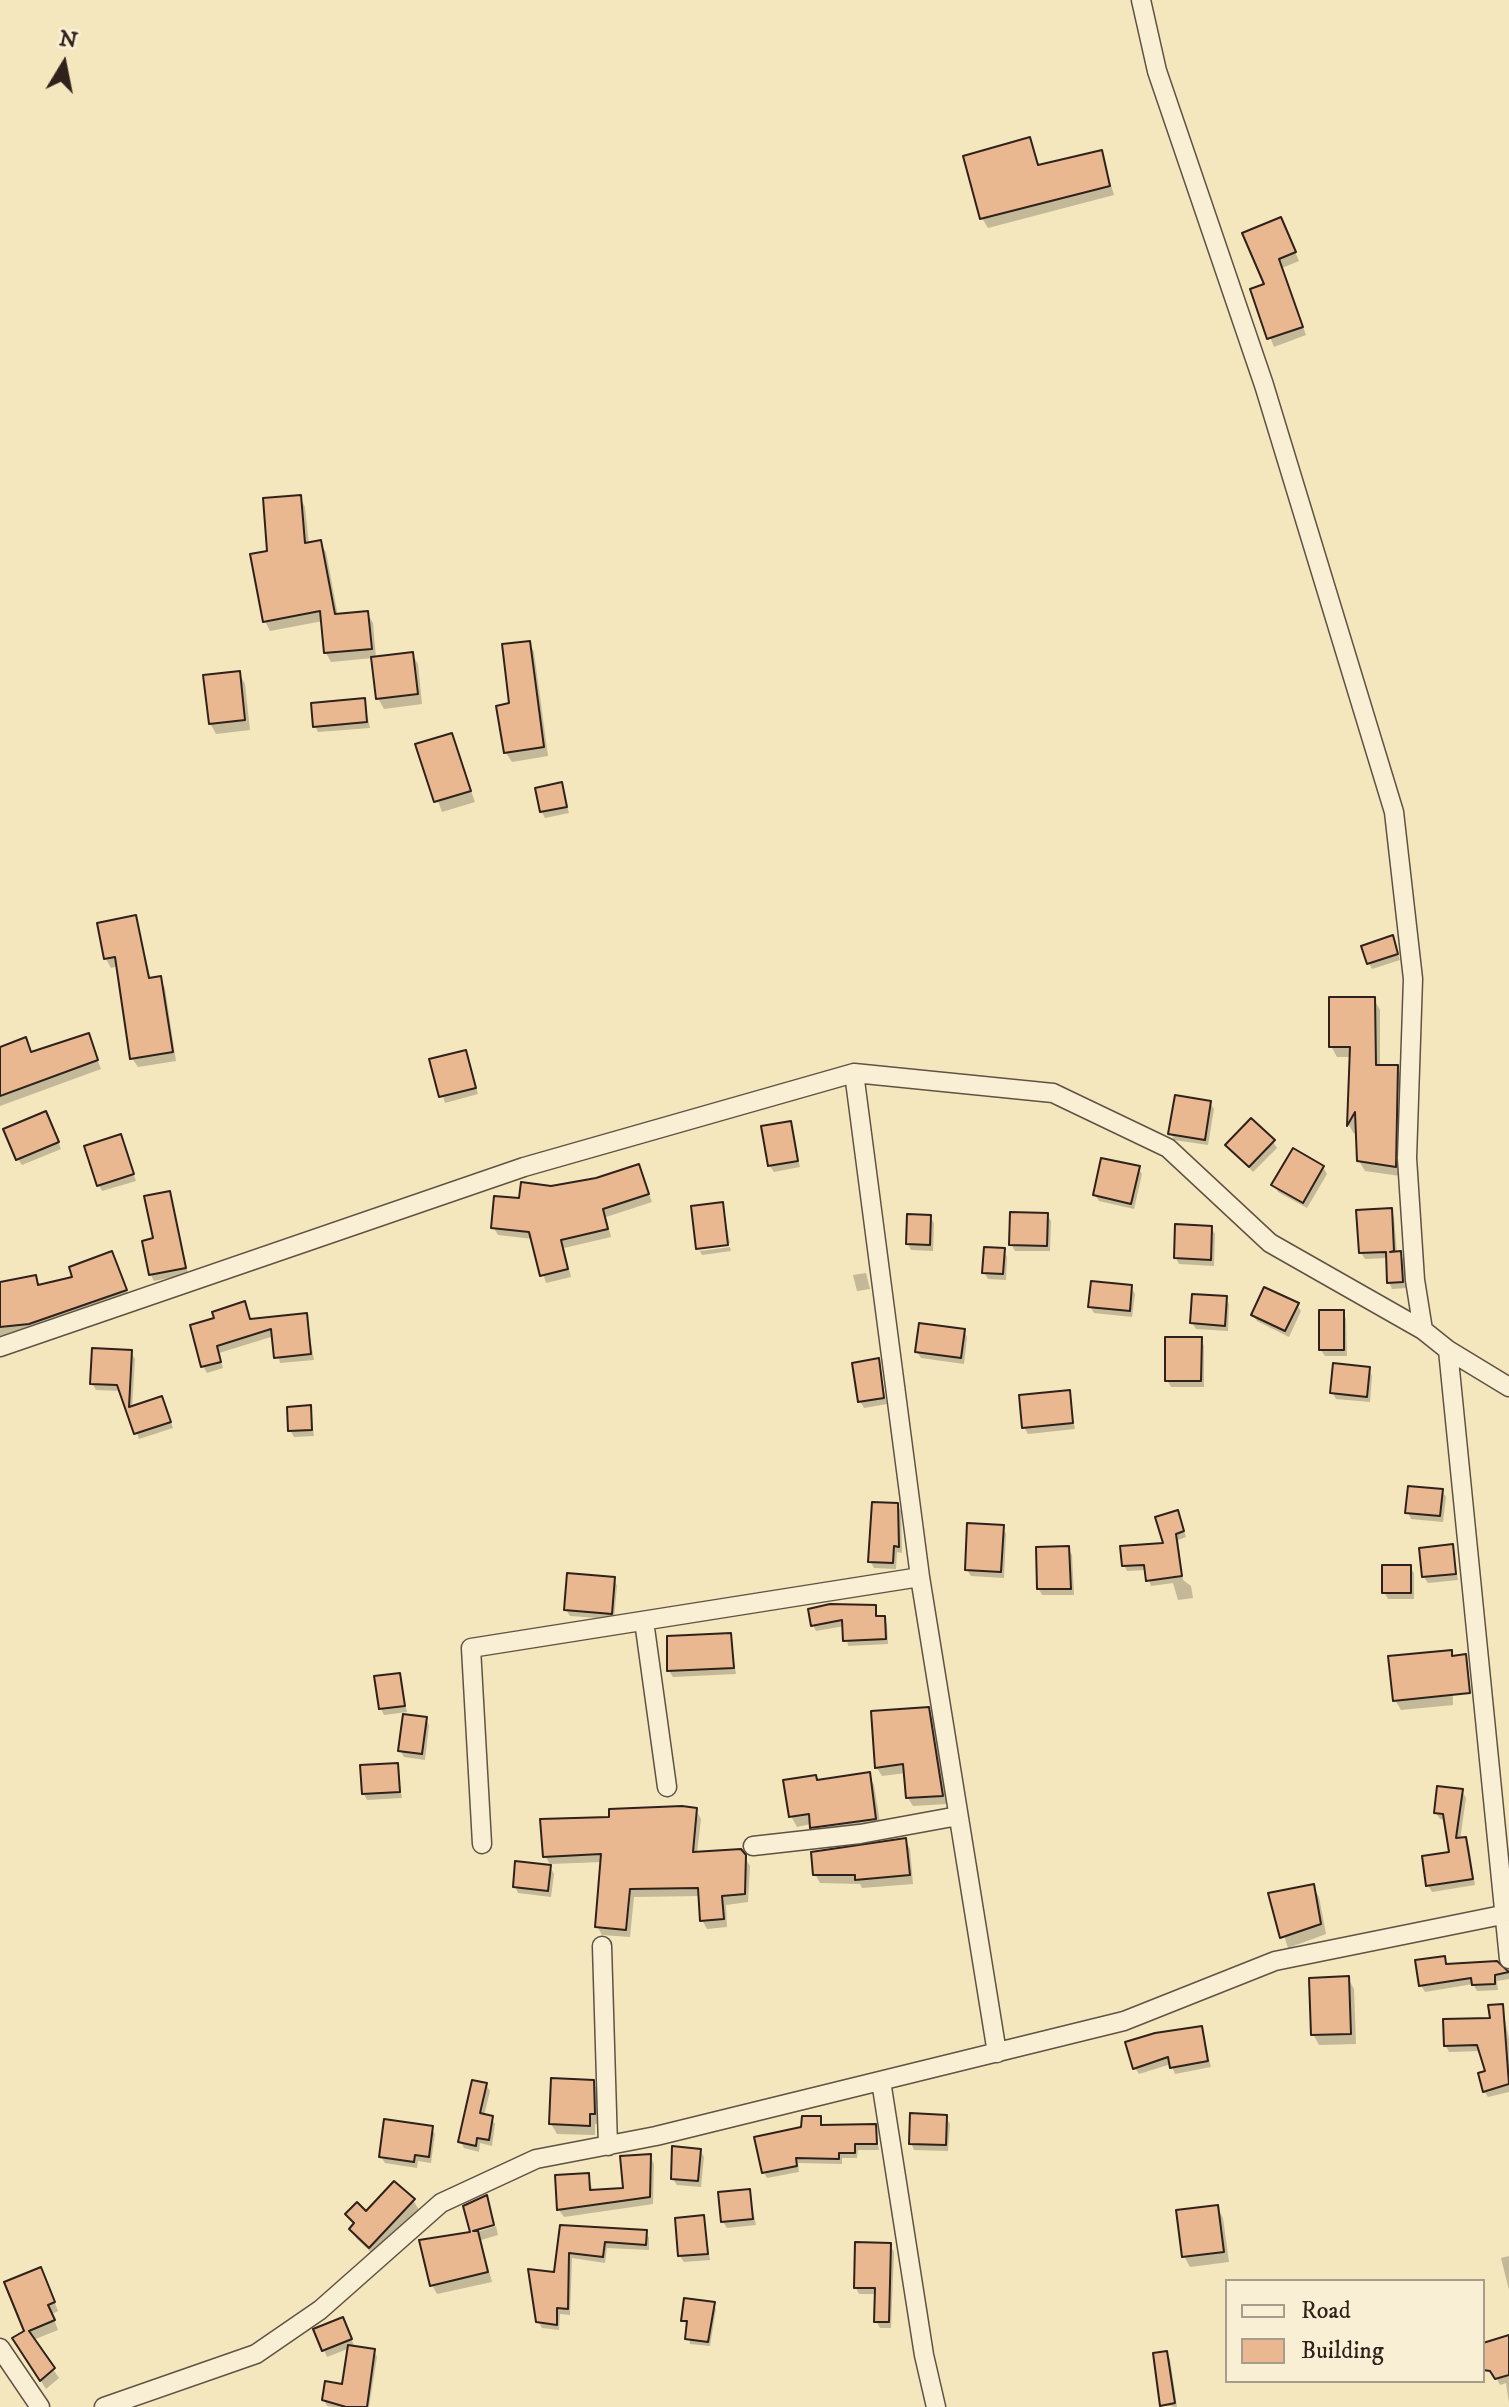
<!DOCTYPE html>
<style>
body{margin:0}
#map{position:relative;width:1509px;height:2407px;overflow:hidden;background:#f4e6bd;font-family:"IM FELL DW Pica",serif}
canvas{display:block}
.legend{position:absolute;left:1225px;top:2279px;width:260px;height:104px;box-sizing:border-box;background:#f8efd4;border:2px solid #a89d8a;margin:0;padding:10px 14px;list-style:none;font-size:24px;color:#2f211b}
.legend li{display:flex;align-items:center;gap:16px;height:40px}
.legend b{width:40px;border:2px solid #a89d8a}
.north{position:absolute;left:24px;top:24px;width:80px;height:80px;-webkit-text-stroke:6px #f8efd4;paint-order:stroke;rotate:10deg;font-size:22px;font-weight:700;line-height:32px;text-align:center;color:#2f211b}
.north::after{content:'';display:block;margin:auto;width:28px;height:36px;background:#2f211b;clip-path:polygon(50% 0,100% 100%,50% 72%,0 100%)}
</style>
<div id="map">
<canvas width="1509" height="2407"></canvas>
<ul class="legend">
<li><b style="height:10px;background:#f8efd4"></b>Road</li>
<li><b style="height:22px;background:#eab890"></b>Building</li>
</ul>
<div class="north">N</div>
</div>
<script>
const context = document.querySelector('canvas').getContext('2d');
context.lineJoin = 'round';
function fill(path, color) { context.fillStyle = color; context.fill(path, 'evenodd'); }
function strokePath(path, color, width, dash) { context.strokeStyle = color; context.lineWidth = width; context.lineCap = dash ? 'butt' : 'round'; context.setLineDash(dash || []); context.stroke(path); }
fill(new Path2D(`
 M1029,140L1039,166L1101,152L1114,195L988,228L982,218Z
 M1285,228L1299,261L1282,268L1306,335L1274,347L1252,291L1267,286Z
 M300,497L305,507L309,545L320,543L326,552L338,616L367,613L373,623L376,658L412,654L418,664L422,704L384,709L378,698L373,658L331,662L326,653L323,621L270,631L265,621L269,552Z
 M529,643L534,652L548,756L512,762L506,753L511,705Z
 M239,673L245,684L250,730L216,734L210,723Z
 M364,700L370,728L318,732L315,726Z
 M451,735L475,802L442,812L418,745Z
 M561,785L569,813L545,818L542,812Z
 M135,918L151,980L160,979L165,988L176,1061L138,1067L132,1058L119,966L111,968L106,959Z
 M1393,938L1400,960L1372,969L1369,963Z
 M1374,999L1380,1010V1067H1397L1403,1078L1400,1176L1365,1171L1359,1161L1358,1127L1354,1134L1349,1125L1352,1057H1337L1331,1046Z
 M88,1036L101,1069L0,1106V1049L25,1040L32,1053Z
 M465,1052L478,1094L445,1103L432,1061Z
 M1210,1103L1214,1109L1208,1145L1174,1140L1171,1133Z
 M49,1119L61,1149L22,1165L18,1159Z
 M790,1123L800,1167L774,1172L770,1166Z
 M120,1137L136,1181L102,1191L99,1185Z
 M1273,1142L1277,1148L1253,1172L1228,1145Z
 M639,1167L652,1202L606,1217L611,1237L564,1248L571,1277L546,1283L533,1239L498,1235L493,1227L520,1201L551,1188L596,1180Z
 M1323,1167L1327,1174L1307,1208L1278,1192L1274,1185Z
 M1138,1168L1142,1174L1134,1209L1099,1201L1095,1195Z
 M169,1193L188,1274L154,1281L151,1275L155,1240Z
 M722,1204L730,1243L698,1247Z
 M1391,1210L1394,1217L1397,1253L1404,1260L1406,1288L1392,1289L1389,1282L1388,1258L1365,1259L1361,1253Z
 M1047,1215L1051,1221L1050,1251H1015L1011,1244Z
 M930,1217L934,1223L933,1251L911,1250L908,1244Z
 M1211,1228L1215,1234L1214,1266L1179,1264L1176,1258Z
 M730,1247L731,1251L702,1255L700,1251Z
 M1003,1250L1007,1257L1006,1280L988,1279L984,1272Z
 M115,1261L130,1298L34,1331L0,1336V1297L35,1277L40,1285L75,1278Z
 M866,1273L870,1289L857,1291L853,1275Z
 M1131,1287L1135,1294L1132,1317L1094,1313L1090,1306Z
 M1226,1298L1229,1304L1228,1331L1196,1329L1192,1323Z
 M244,1304L251,1321L306,1315L314,1360L280,1363L274,1336L219,1353L223,1368L207,1373L203,1366L217,1319Z
 M1297,1305L1301,1311L1289,1337L1257,1321L1253,1315Z
 M1343,1312L1346,1319L1347,1356H1325L1321,1350Z
 M964,1331L967,1337L964,1364L921,1358L917,1352Z
 M1201,1339L1204,1346V1387H1171L1167,1380Z
 M131,1352L135,1359L132,1408L165,1405L173,1428L139,1439L121,1391L96,1390L92,1383Z
 M878,1361L887,1404L864,1408L860,1401Z
 M1369,1369L1372,1376L1370,1402L1336,1399L1332,1392Z
 M1068,1392L1075,1429L1028,1434L1024,1427Z
 M310,1407L314,1436L294,1437L290,1430Z
 M1442,1491L1446,1497L1443,1522L1411,1519L1408,1512Z
 M897,1505L901,1511L902,1553L897,1552L896,1569L874,1568L870,1561Z
 M1180,1518L1186,1537L1178,1540L1183,1580L1191,1586L1193,1598L1178,1600L1173,1583L1151,1586L1146,1570L1127,1571L1124,1565L1166,1545Z
 M1002,1527L1006,1534L1004,1578L971,1576L967,1570Z
 M1452,1546L1458,1580L1428,1583L1424,1577Z
 M1068,1548L1072,1555L1074,1595H1042L1039,1589Z
 M1410,1567L1414,1573V1599H1388L1384,1592Z
 M614,1579L617,1586L614,1619L570,1616L566,1610Z
 M875,1607L878,1618H884L887,1624L888,1644L848,1646L845,1626L816,1631L813,1625Z
 M730,1635L736,1674L673,1677L669,1671Z
 M1452,1663L1453,1705L1401,1710L1395,1700Z
 M399,1675L407,1712L384,1715L381,1709Z
 M928,1709L933,1718L947,1804L913,1806L908,1798L906,1773L882,1776L877,1768Z
 M426,1719L429,1725L425,1760L404,1757L400,1750Z
 M397,1765L402,1798L367,1800L364,1794Z
 M868,1774L874,1785L881,1829L818,1837L811,1824L797,1827L791,1816L818,1782Z
 M1462,1791L1466,1798L1460,1840L1465,1839L1469,1846L1475,1885L1432,1892L1428,1885L1451,1853L1446,1820L1440,1819L1436,1813Z
 M696,1810L701,1819L697,1853L740,1851L750,1866L748,1902L726,1905L727,1927L707,1929L702,1920L701,1896L634,1897L630,1937L602,1935L597,1926L602,1862L550,1864L545,1856L611,1819Z
 M905,1840L910,1849L913,1884L862,1888L860,1884L820,1883L815,1874Z
 M550,1867L554,1874L551,1897L518,1893L515,1886Z
 M1313,1886L1319,1897L1326,1934L1288,1948L1271,1894Z
 M1444,1958L1448,1964L1509,1973V1979L1497,1981L1498,1990L1477,1991L1473,1984L1425,1992L1421,1985Z
 M1348,1978L1354,1989L1356,2044L1319,2045L1313,2034Z
 M1502,2006L1509,2039V2092L1488,2097L1484,2091L1487,2073L1481,2051L1449,2052L1446,2046L1492,2020Z
 M1201,2028L1211,2067L1175,2074L1171,2064L1139,2074L1135,2068Z
 M593,2082L599,2092L600,2124H595V2135L557,2134L551,2124Z
 M486,2085L490,2091L484,2116L491,2118L495,2124L492,2146L480,2143L479,2152L464,2148L461,2142Z
 M946,2117L950,2124L948,2151L914,2150L911,2143Z
 M820,2118L823,2127L875,2126L879,2150H858L857,2158H842V2164L798,2163L799,2172L767,2178L764,2172L803,2129Z
 M431,2128L435,2134L431,2163L418,2161L417,2168L385,2163L381,2157Z
 M700,2150L704,2157L701,2187L677,2185L673,2179Z
 M650,2156L654,2164L653,2204L564,2217L559,2210L557,2177L588,2175L593,2191L625,2190Z
 M749,2191L756,2225L727,2228L723,2222Z
 M486,2198L495,2223L471,2230Z
 M413,2200L419,2210L376,2257L357,2239L351,2230L355,2226L347,2214H366Z
 M1217,2207L1223,2218L1229,2262L1190,2267L1184,2256Z
 M703,2217L710,2260L684,2262L680,2256Z
 M496,2226L498,2235L481,2240L492,2282L437,2294L432,2285L471,2234Z
 M562,2227L646,2232L649,2238V2250L607,2248L605,2263L572,2258L570,2315L560,2314L559,2330L542,2328L538,2321L555,2274Z
 M890,2245L894,2252L891,2328H880L876,2321L877,2294H859L856,2288Z
 M1509,2256V2290L1501,2258Z
 M45,2278L58,2311L52,2314L58,2330L33,2340L59,2378L46,2389L20,2348Z
 M713,2304L716,2309L710,2346L690,2344L688,2326L683,2320Z
 M346,2326L355,2348L374,2351L377,2357L369,2407H334L327,2406L324,2400L344,2386L350,2348L327,2357L324,2350Z
 M1509,2337V2403L1506,2383L1500,2385L1487,2359Z
 M1166,2353L1170,2359L1177,2407L1162,2405Z`), '#0003');
const building = new Path2D(`
 M1030,137L1038,165L1102,150L1110,186L980,219L963,156Z
 M1281,217L1296,252L1279,259L1303,327L1267,339L1250,289L1264,284L1242,233Z
 M301,495L305,543L321,540L335,614L368,611L372,649L324,653L320,611L263,622L250,554L267,551L263,498Z
 M530,641L544,747L504,753L496,706L509,703L502,644Z
 M413,652L418,694L376,699L371,657Z
 M240,671L245,720L209,724L203,675Z
 M365,698L367,722L313,727L311,703Z
 M452,733L471,791L434,802L415,744Z
 M562,782L567,807L540,812L535,788Z
 M136,915L149,978L161,976L173,1052L130,1059L115,957L104,959L97,923Z
 M1393,935L1398,954L1367,964L1361,946Z
 M1329,997H1375L1376,1065H1398L1396,1167L1357,1161L1355,1112L1347,1126L1350,1047H1329Z
 M89,1033L98,1060L0,1096V1047L26,1037L31,1052Z
 M466,1050L476,1088L439,1097L429,1059Z
 M1175,1095L1211,1101L1205,1140L1168,1134Z
 M46,1111L59,1142L16,1160L3,1129Z
 M1251,1118L1275,1140L1249,1167L1225,1145Z
 M791,1121L798,1161L768,1166L761,1126Z
 M121,1134L134,1174L97,1186L84,1146Z
 M1293,1148L1324,1166L1303,1203L1271,1185Z
 M1101,1158L1140,1166L1131,1204L1093,1195Z
 M639,1164L649,1194L603,1209L608,1229L561,1240L568,1269L540,1276L529,1232L491,1228L494,1196L519,1198L521,1182L551,1186L596,1178Z
 M170,1191L186,1268L149,1275L142,1241L153,1238L144,1196Z
 M723,1202L728,1245L696,1249L691,1206Z
 M1392,1208L1394,1251L1390,1252L1401,1251L1403,1282L1387,1283L1386,1252L1359,1253L1356,1210Z
 M1010,1212L1048,1213L1047,1246L1009,1245Z
 M907,1214L931,1215L930,1245L906,1244Z
 M1175,1224L1212,1226L1211,1260L1174,1258Z
 M984,1247L1005,1248L1003,1274L982,1273Z
 M112,1251L127,1290L29,1324L0,1327V1282L36,1275L38,1285L72,1277L69,1267Z
 M1091,1281L1132,1285L1130,1311L1088,1307Z
 M1264,1287L1299,1303L1285,1331L1251,1315Z
 M1192,1294L1227,1296L1225,1326L1190,1323Z
 M245,1301L250,1319L307,1313L311,1354L274,1358L271,1329L217,1346L221,1362L201,1367L190,1325L214,1318L212,1312Z
 M1319,1310H1344V1350H1319Z
 M919,1323L965,1329L961,1358L915,1352Z
 M1165,1337H1202L1201,1381H1165Z
 M92,1348L132,1350L129,1407L162,1396L171,1422L134,1434L117,1385L90,1384Z
 M879,1358L884,1398L858,1402L852,1363Z
 M1333,1363L1370,1367L1367,1397L1330,1393Z
 M1070,1390L1073,1423L1022,1428L1019,1395Z
 M311,1405L312,1430L288,1431L287,1407Z
 M1408,1486L1443,1489L1440,1516L1405,1513Z
 M872,1502L898,1503L899,1547L894,1546L893,1563L868,1562Z
 M1178,1510L1184,1531L1176,1534L1182,1576L1146,1581L1144,1565L1122,1566L1120,1546L1163,1543L1155,1517Z
 M967,1523L1004,1525L1001,1572L965,1570Z
 M1453,1544L1456,1574L1422,1577L1419,1548Z
 M1069,1546L1071,1589H1037L1036,1547Z
 M1382,1565H1411V1593H1382Z
 M567,1573L615,1577L612,1614L564,1610Z
 M830,1604L876,1605V1616H885L886,1639L843,1641L842,1620L811,1626L808,1609Z
 M731,1633L734,1668L667,1671V1636Z
 M1452,1650V1656L1466,1654L1470,1693L1393,1701L1388,1656Z
 M400,1673L405,1706L379,1709L374,1676Z
 M929,1707L943,1796L906,1798L903,1764L875,1768L871,1711Z
 M403,1714L427,1717L422,1754L398,1751Z
 M398,1763L400,1792L362,1794L360,1765Z
 M870,1772L876,1819L810,1828L809,1814L789,1817L783,1780L816,1775L817,1780Z
 M1437,1786L1463,1789L1456,1838L1466,1837L1473,1879L1426,1886L1422,1856L1449,1852L1443,1814L1434,1813Z
 M682,1806L697,1808L693,1852L741,1849L746,1855L745,1894L722,1896L724,1919L700,1921L698,1888L630,1889L626,1930L595,1927L601,1854L543,1857L540,1819L609,1817V1809Z
 M906,1838L910,1875L855,1880V1875H813L811,1852Z
 M515,1861L551,1865L548,1891L513,1887Z
 M1314,1884L1321,1924L1280,1938L1268,1893Z
 M1445,1956L1446,1964L1497,1961L1509,1972L1495,1975V1984L1472,1985L1471,1978L1419,1986L1415,1960Z
 M1349,1976L1351,2034L1311,2035L1309,1978Z
 M1503,2004L1509,2084L1483,2092L1478,2073L1485,2071L1477,2045L1444,2046L1443,2019L1490,2018L1488,2005Z
 M1202,2026L1208,2061L1170,2068L1168,2057L1133,2069L1125,2042L1155,2033Z
 M551,2078L594,2080L595,2114H590V2126L549,2124Z
 M472,2080L487,2083L480,2113L493,2116L489,2140L477,2138L476,2146L458,2142Z
 M910,2113L947,2115L946,2145L909,2144Z
 M802,2116H821V2125L876,2124L877,2144H855V2153H839V2159L796,2158L797,2166L762,2173L754,2137L801,2127Z
 M384,2119L433,2126L429,2157L415,2155L414,2162L379,2157Z
 M672,2146L701,2149L698,2181L671,2179Z
 M651,2154L650,2197L557,2210L555,2175L589,2173L590,2190L623,2188L620,2156Z
 M394,2181L415,2199L369,2248L349,2229L354,2223L345,2214L357,2202L366,2211Z
 M750,2189L753,2219L721,2222L718,2192Z
 M487,2195L494,2225L473,2231H478L488,2272L430,2286L419,2240L470,2232L463,2206Z
 M1218,2205L1224,2252L1182,2257L1176,2210Z
 M704,2215L708,2254L678,2256L675,2218Z
 M560,2225L647,2230L646,2245L605,2242L603,2257L569,2253L568,2309L557,2308V2325L536,2322L528,2269L554,2272Z
 M855,2242L891,2243L889,2322H874L875,2288H854Z
 M41,2267L55,2302L48,2305L55,2320L29,2331L55,2368L40,2381L12,2338L24,2331L4,2282Z
 M684,2298L715,2302L708,2342L685,2339L687,2321H681Z
 M343,2317L352,2339L322,2351L313,2329Z
 M1509,2335V2375L1495,2379L1490,2371L1483,2370V2343Z
 M348,2345L375,2349L367,2407H346L322,2400L325,2381L342,2384Z
 M1167,2351L1175,2403L1160,2406L1153,2353Z`);
fill(building, '#eab890');
strokePath(building, '#2f211b', 2);
const street = new Path2D(`
 M1141,0L1157,71L1264,385L1394,812L1413,979L1407,1158L1415,1280L1423,1330
 M854,1073L920,1577L997,2053
 M0,1347L524,1167L854,1073L1053,1093L1168,1148L1270,1243L1423,1330L1448,1350L1509,1387
 M1448,1350L1509,1959
 M644,1621L667,1787
 M482,1844L471,1648L920,1577
 M753,1846L860,1834L958,1816
 M602,1946L608,2146
 M881,2081L924,2355L936,2407
 M0,2348L40,2407
 M104,2407L256,2354L320,2310L441,2203L536,2159L656,2136L1124,2021L1275,1961L1502,1915`);
strokePath(street, '#605244', 21);
strokePath(street, '#f8efd4', 18);
</script>
